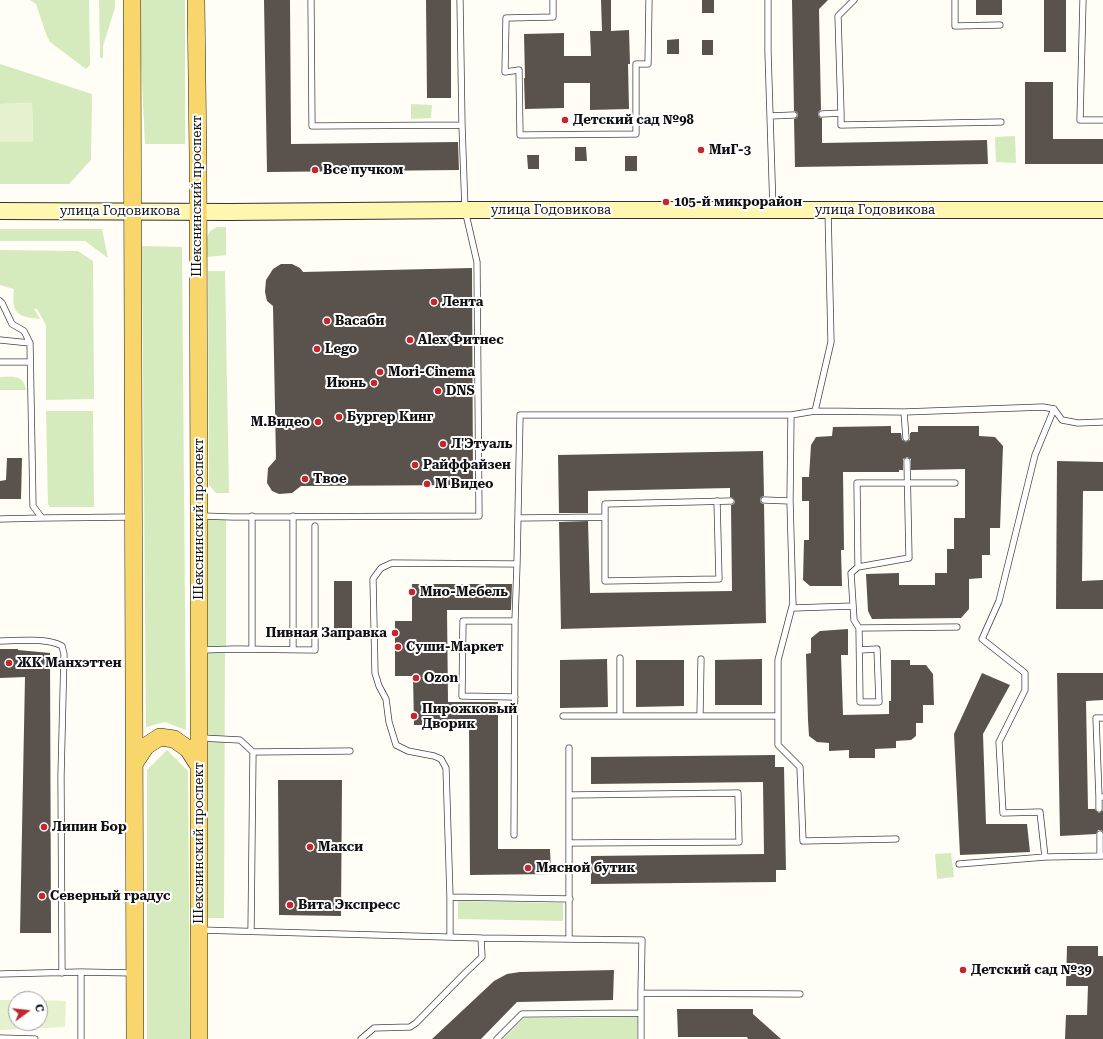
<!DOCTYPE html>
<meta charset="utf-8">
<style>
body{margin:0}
#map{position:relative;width:1103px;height:1039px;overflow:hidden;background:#fffdf5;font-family:"Roboto Serif",serif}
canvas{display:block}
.north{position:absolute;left:8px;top:991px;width:40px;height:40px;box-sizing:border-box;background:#fff;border:1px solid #a0a0a0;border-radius:50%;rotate:75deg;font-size:11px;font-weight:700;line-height:16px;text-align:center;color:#111}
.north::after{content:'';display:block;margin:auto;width:14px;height:18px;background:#c4262e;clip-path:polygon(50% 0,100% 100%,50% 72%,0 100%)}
</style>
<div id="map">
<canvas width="1103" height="1039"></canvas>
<div class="north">С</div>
</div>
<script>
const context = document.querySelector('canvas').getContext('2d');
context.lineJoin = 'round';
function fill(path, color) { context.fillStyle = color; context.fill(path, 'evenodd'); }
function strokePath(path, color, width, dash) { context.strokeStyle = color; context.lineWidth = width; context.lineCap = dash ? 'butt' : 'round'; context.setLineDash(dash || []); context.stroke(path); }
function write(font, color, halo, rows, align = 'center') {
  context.font = font + ' "Roboto Serif",serif'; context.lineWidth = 4; context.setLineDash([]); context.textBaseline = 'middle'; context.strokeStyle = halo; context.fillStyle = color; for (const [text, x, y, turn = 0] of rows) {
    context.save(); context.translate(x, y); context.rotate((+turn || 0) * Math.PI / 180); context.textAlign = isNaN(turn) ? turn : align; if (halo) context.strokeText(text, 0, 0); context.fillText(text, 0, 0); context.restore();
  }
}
fill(new Path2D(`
 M30,0H89L90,65L86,69L50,42L46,34L36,4Z
 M99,0H115V8L103,46V58H100Z
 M138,0H185V144H145Z
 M0,64L92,94L91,160L69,184H0V142H33L32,103L0,104Z
 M411,104L432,105L431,118L411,119Z
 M1015,136L1016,163L996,162L995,137Z
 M217,227H226V255L207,257V237L210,231Z
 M0,229H102L108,258L85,241H0Z
 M142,246L182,247L186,730L165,722L146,727Z
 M0,250L78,251L93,261L94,399L46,400V325L37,309H34L40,319C17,317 11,313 14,289L0,285Z
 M208,271H225L229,493H216L209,485Z
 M0,377C13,377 23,374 26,390H0Z
 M46,411H93L94,507H50L48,504Z
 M204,518H226V647L203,648Z
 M203,652H225L224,918H202Z
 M167,750L188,771L190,1039H147V770Z
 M951,853L954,877L937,879L935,854Z
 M458,901L563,903V921L458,919Z
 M637,1017V1039H503L524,1018Z`), '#d5ebbd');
fill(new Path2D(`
 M32,103L33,142H0V104Z
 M0,1000H16V1023H40V1000L66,1001L65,1027L0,1030Z`), '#e6f2cf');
fill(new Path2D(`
 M264,0H290L291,144L458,142L459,170L267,172Z
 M426,0H451V98H427Z
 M601,0H611V31L629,30L630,64H628L629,109L590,110V83H564V108L525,109L524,78H525L524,34L564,33V56H591L590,31H602Z
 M702,0H714V13H702Z
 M792,0H828L819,9L821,110L819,111L818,114L819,117L822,118V143L987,140L988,164L795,167L794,119L797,118L798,115L797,112L794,111Z
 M976,0H1002V15H976Z
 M1044,0H1066V52H1044Z
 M679,39V54H667V40Z
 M702,40H713V55H702Z
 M1025,82H1053V139H1103V164H1025Z
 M575,147H586L587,161H575Z
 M527,155H539V169H528Z
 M625,156H637V171H625Z
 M281,264H292L300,268L303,272L472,268L473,485L301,486L292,493L279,494L272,491L267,483L268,468L276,459L273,306L267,301L265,292L266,280L273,269Z
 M891,426V433H901L902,440L906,442L910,440V433H911V432H918V426H979V436L995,437L1003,446L1000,528H990V555H982V578L969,579V609L961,618L872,619L868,611L866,574L899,573V585H935V573H947V549H954V518H965V469L911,470V459L907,457L903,459V470H899V472H843L844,550H841L842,586H810L803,580L804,540H809V501H802V477H809L811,445L816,437L832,436L833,427Z
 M763,451L764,496L761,497L760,500L761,503L764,504L766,623L561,629L559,522L588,521L590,593L732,591L731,505L734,504L735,501L733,498L730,497V488L588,491V513H559L558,455Z
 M7,458H22L21,499H0V481L6,480Z
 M1057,461L1103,462V491H1083L1082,581L1103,580V609H1056Z
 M334,581H352V637H334Z
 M412,584H512L511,610H447L448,702H498V849H550L551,874L470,875L469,725H414L413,676H395V621H412Z
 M848,629V655H841L843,715L889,714V701H891V660H910V665H926L933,674L934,705H923V723H916V736L911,740L896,741V748L875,749V758H849V750L829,751V743L817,742L809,736L808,720L806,654L811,653V638L820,631Z
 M0,649H18V650L50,653L51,933H20L25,677L0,678Z
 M607,659L608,707L560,708V660Z
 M762,659V705H715V660Z
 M636,660H684V706L636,707Z
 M982,673L1010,685L983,734L986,824H1027L1030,852L960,855L954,734Z
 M1057,673H1103V700L1086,701L1088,809H1095L1096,811L1099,813L1101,812L1103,810V831L1100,830H1098L1096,834L1060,836Z
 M775,755V767H784L786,870H776V882L591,884V856L764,854L763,782L591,784V757Z
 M278,780H342L341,916L279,915Z
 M1067,946H1098V956H1103V1039H1065L1066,1015H1087L1088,986H1066Z
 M614,970L613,1000L517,1002L481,1039H432L494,981L507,974L520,972Z
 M677,1009H753V1014L781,1039H748L747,1037H678Z`), '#5a524d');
const lane = new Path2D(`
 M311,0L312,126L462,125
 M553,0V17L506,18L505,72L519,70L520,135L636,134V64H648L649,0
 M768,0V52L773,210
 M955,0V26L1000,25
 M1083,0L1080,120H1103
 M841,113V125L1001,122
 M822,114L841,113L838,16L854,0
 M770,116L794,115
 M828,210L831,342L815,411L904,412L1043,407L1054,409L1035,455L999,601L982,639L1025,673V690L999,742L1003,813L1040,812L1045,857
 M0,301L2,303L12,324L24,331L30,343L33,506L42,518L131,517
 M0,340L30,343
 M0,362H30
 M1054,409L1062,420L1078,423L1103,422
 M815,411L791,415L790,501L793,608L853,606
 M904,412L906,438
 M764,500L790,501
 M717,501L719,579L605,581V504L731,501
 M202,516L233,517L479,516L477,262L465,210L462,125L460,0
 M518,518L605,517
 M0,519L42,518
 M517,564L520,415H791
 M858,567L909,558L907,461
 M859,628L957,627
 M0,641C18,641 47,637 62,646L64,654L61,776L62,973
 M252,649V516
 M293,649V516
 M201,650L236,649L315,650V526
 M860,650L877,649L879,702H860L859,628L854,620L851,573L858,567L857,483H955
 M515,697L462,696L463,621H515
 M620,715V658
 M563,716H778V660L793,603
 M700,716L701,659
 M778,716V745L800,767L803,841L896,839
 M201,738L240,740L253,752L350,751
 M569,748V795
 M1099,797L1096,718H1103
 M1099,809V797H1103
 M1100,834V856
 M514,835L515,621L517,564L392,563L381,568L373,579L375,673L379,686L386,699L389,722L396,745L408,751L434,756L441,759L446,768L450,897L570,899
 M959,864L1045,857L1103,856
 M450,897V937
 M200,930L481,938L642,940L641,993L800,994
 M251,931L253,752
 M569,939V843L739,842L738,793L569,795V843
 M0,974L81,972L134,973
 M0,1038L35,1039
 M81,1039V972
 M361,1039L374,1028L410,1027L416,1023L465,973L482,957L481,938
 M497,1039L522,1014L641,1013V993
 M641,1039V1013`);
const secondary = new Path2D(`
 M0,211L230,212L465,210H1103`);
const primary = new Path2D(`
 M132,0L135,1039
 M196,0L198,157L199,516V1039
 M134,764L146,746L160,737L174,739L188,749L199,766`);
strokePath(lane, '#444', 7);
strokePath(secondary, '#333', 18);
strokePath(primary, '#222', 18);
strokePath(lane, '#fff', 5.5);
strokePath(secondary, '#fff6b0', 16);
strokePath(primary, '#f9d66b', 17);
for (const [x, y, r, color] of [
 [565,120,4,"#c4262e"],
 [701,150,4,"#c4262e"],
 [315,170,4,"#c4262e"],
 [666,202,4,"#c4262e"],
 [434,302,4,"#c4262e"],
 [327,321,4,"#c4262e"],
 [410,340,4,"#c4262e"],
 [317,349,4,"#c4262e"],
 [380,372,4,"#c4262e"],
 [374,383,4,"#c4262e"],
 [438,391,4,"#c4262e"],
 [339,417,4,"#c4262e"],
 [318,422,4,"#c4262e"],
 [443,444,4,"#c4262e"],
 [415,465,4,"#c4262e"],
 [305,479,4,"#c4262e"],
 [427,484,4,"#c4262e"],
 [412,592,4,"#c4262e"],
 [395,633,4,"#c4262e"],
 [398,647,4,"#c4262e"],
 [9,663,4,"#c4262e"],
 [416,678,4,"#c4262e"],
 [414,716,4,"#c4262e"],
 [44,827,4,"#c4262e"],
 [310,847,4,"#c4262e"],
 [528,868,4,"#c4262e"],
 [42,896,4,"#c4262e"],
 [290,905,4,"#c4262e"],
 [963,970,4,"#c4262e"]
]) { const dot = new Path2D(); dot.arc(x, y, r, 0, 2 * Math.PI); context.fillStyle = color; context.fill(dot); strokePath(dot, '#fff', 1.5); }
write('bold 13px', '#111', '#fff', [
 ["Детский сад №98",573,120],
 ["МиГ-3",709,150],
 ["Все пучком",323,170],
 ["105-й микрорайон",674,202],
 ["Лента",442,302],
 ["Васаби",335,321],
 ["Alex Фитнес",418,340],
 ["Lego",325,349],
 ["Mori-Cinema",388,372],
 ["Июнь",366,383,"right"],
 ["DNS",446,391],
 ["Бургер Кинг",347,417],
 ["М.Видео",310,422,"right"],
 ["Л'Этуаль",451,444],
 ["Райффайзен",423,465],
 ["Твое",313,479],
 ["М Видео",435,484],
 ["Мио-Мебель",420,592],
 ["Пивная Заправка",387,633,"right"],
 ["Суши-Маркет",406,647],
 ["ЖК Манхэттен",17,663],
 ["Ozon",424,678],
 ["Пирожковый",422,709],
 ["Дворик",422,724],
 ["Липин Бор",52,827],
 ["Макси",318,847],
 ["Мясной бутик",536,868],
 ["Северный градус",50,896],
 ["Вита Экспресс",298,905],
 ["Детский сад №39",971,970]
], 'left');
write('13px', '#111', '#fff', [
 ["Шекснинский проспект",197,196,-90],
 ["улица Годовикова",551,210],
 ["улица Годовикова",875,210],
 ["улица Годовикова",120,211],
 ["Шекснинский проспект",199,519,-90],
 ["Шекснинский проспект",199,843,-90]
]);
</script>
